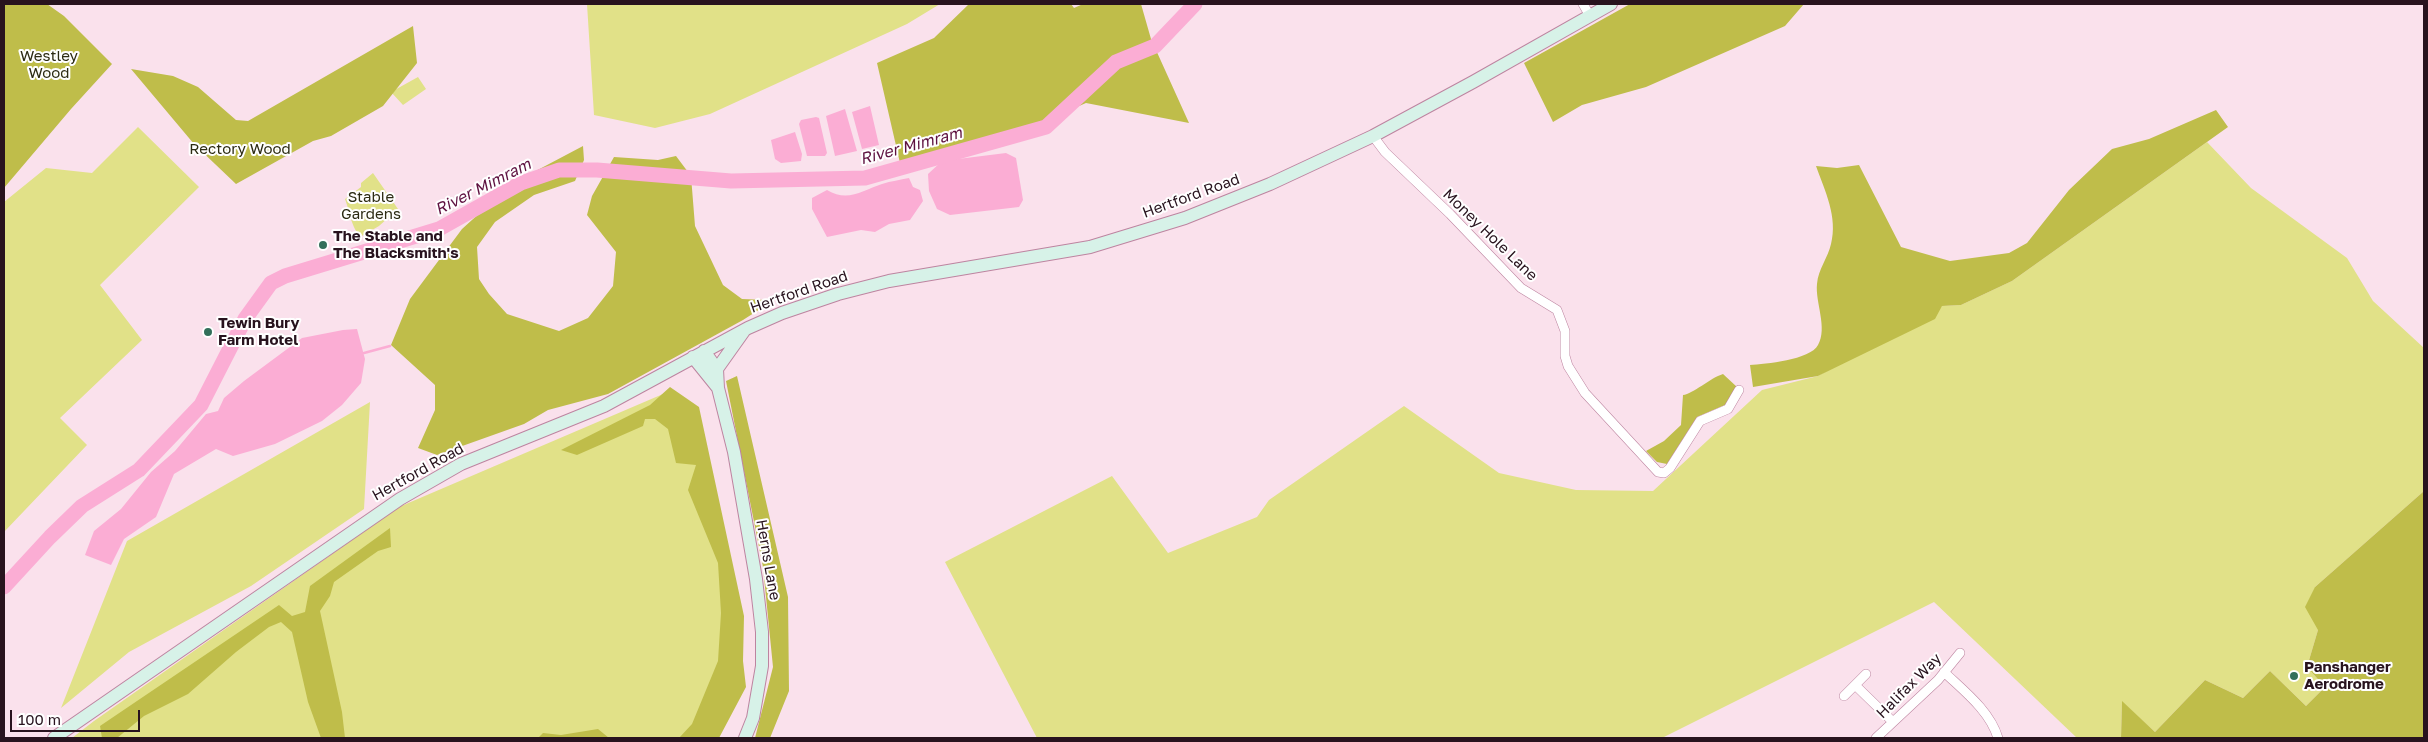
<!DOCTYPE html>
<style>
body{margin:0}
#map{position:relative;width:2428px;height:742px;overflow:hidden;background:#fae1ec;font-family:"Golos Text",sans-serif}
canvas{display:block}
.frame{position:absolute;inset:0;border:5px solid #28131e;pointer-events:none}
.scale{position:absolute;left:10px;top:710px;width:130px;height:22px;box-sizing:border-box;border:2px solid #28131e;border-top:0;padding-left:6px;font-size:15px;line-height:18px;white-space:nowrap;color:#28131e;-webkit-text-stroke:4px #fff;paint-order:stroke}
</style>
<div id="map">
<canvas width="2428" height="742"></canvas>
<div class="frame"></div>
<div class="scale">100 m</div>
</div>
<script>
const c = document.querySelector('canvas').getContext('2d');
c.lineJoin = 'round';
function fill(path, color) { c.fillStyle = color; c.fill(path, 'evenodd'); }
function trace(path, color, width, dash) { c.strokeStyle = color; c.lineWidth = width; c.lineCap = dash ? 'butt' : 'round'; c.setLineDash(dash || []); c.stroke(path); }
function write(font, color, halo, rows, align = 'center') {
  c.font = font + ' "Golos Text",sans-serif'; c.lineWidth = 4; c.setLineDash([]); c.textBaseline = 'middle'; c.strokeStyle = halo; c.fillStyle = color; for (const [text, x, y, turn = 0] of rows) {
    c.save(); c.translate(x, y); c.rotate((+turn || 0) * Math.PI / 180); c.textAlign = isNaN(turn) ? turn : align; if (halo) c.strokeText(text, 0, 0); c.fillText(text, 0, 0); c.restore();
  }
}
const green = new Path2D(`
 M 587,4 L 940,4 L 907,24 L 710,114 L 655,128 L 594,115 Z
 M 418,77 L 426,89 L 403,105 L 391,92 Z
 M 138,127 L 199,187 L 100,285 L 142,340 L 60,418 L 87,445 L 4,532 L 4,202 L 46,168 L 92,173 Z
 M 2207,142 L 2251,188 L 2347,258 L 2373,301 L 2424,348 L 2424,491 L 2315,587 L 2318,630 L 2307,667 L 2325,687 L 2306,706 L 2270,671 L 2243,698 L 2205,680 L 2155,732 L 2122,702 L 2121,738 L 2077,738 L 1934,602 L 1662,738 L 1037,738 L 945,562 L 1112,476 L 1168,553 L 1257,517 L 1269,500 L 1404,406 L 1499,473 L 1576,490 L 1653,491 L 1762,390 L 1818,376 L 1942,306 L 1961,305 L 2012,281 Z
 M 373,173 L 398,209 L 379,226 L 360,237 C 350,223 351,215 345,199 L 361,187 L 361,183 Z
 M 670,391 L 714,481 L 743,629 L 699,738 L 72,738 L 94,721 L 399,507 Z
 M 370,402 L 364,509 L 251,586 L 129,652 L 61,708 L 127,541 Z`);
const forest = new Path2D(`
 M 4,4 L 47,4 L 64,16 L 112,64 L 71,109 L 4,188 Z
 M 969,4 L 1071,4 L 1074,8 L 1083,4 L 1141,4 L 1151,39 L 1189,123 L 1086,103 L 1024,130 L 900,163 L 877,63 L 934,38 Z
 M 1630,4 L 1804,4 L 1785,26 L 1646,87 L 1582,105 L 1553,122 L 1524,63 Z
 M 413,26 L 417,63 L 383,106 L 331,136 L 313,141 L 236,184 L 194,144 L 131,69 L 173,76 L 198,87 L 236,120 L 248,121 Z
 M 2216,110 L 2228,127 L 2012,281 L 1961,305 L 1942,306 L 1935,319 L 1818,376 L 1753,387 L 1750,365 C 1765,364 1810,360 1818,345 C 1828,328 1815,302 1817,284 C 1818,269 1828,258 1831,244 C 1838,217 1825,191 1816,166 L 1837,168 L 1859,165 L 1901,247 L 1950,261 L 2009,253 L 2027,243 L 2069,190 L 2112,149 L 2149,139 Z
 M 583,146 L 584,160 L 575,181 L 534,195 L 495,222 L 477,247 L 479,279 L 489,294 L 507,314 L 559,331 L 588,318 L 613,286 L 616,252 L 587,215 L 592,196 L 614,157 L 658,160 L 676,156 L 691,176 L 695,226 L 723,285 L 742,299 L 767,300 L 782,295 L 743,320 L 608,394 L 548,410 L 524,424 L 437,455 L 418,448 L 435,410 L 435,385 L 391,345 L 410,299 L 462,229 L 513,183 Z
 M 1723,374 L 1737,387 L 1725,405 L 1697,417 L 1667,464 L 1657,462 L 1646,451 L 1664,441 L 1681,425 L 1683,395 C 1693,394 1710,378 1723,374 Z
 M 737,376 L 788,597 L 789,691 L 770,738 L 755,738 L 773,667 L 763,567 L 726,381 Z
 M 670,387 L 699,407 L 744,616 L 743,661 L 746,687 L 719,738 L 679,738 L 692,724 L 718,661 L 721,613 L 718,563 L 688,490 L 696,465 L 676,463 L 668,429 L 655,419 L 645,419 L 643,426 L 577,455 L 561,450 L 650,405 Z
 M 2424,491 L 2424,736 L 2421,738 L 2121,738 L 2122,701 L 2155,732 L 2205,680 L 2243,698 L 2270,671 L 2306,706 L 2325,687 L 2307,667 L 2318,630 L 2305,607 L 2315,587 Z
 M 390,528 L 391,547 L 378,551 L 334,582 L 330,596 L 320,611 L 342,712 L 345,738 L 321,738 L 308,702 L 292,632 L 281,622 L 269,627 L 236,652 L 188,694 L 144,716 L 117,738 L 102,738 L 100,726 L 279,605 L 292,616 L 305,612 L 310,586 Z
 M 598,729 L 609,738 L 538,738 L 543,733 L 561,735 Z`);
const water = new Path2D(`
 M 870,106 L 879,145 L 862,149 L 852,112 Z
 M 845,109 L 857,151 L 835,156 L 826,116 Z
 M 816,117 L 819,118 L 827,153 L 825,156 L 807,156 L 799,124 L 801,120 Z
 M 795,132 L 802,154 L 801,161 L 781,163 L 775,159 L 771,140 Z
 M 1006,153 L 1016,158 L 1023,200 L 1019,207 L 950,215 L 937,209 L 929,191 L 928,174 L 942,161 Z
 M 909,178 L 913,187 L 920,190 L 923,201 L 910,220 L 889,224 L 875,232 L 861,230 L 827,237 L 812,209 L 812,198 L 827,190 C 848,203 863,190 882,184 C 891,181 900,180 909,178 Z
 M 357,329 L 365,359 L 361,383 L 342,405 L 322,421 L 275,444 L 233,456 L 216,449 L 174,474 L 156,517 L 124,539 L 111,565 L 85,555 L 94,531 L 121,509 L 151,472 L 175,451 L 206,414 L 218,411 L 224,398 L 244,381 L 302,338 L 343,330 Z`);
const stream = new Path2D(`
 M 364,353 L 390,346`);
const river = new Path2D(`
 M 4,587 L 50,537 L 82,506 L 139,470 L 201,405 L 245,319 L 271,283 L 285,276 L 439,229 L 521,183 L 559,170 L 597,170 L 731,181 L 865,178 L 1046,127 L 1116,62 L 1155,46 L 1195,4`);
const street = new Path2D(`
 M 1583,4 L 1590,16
 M 1373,136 L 1385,152 L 1450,214 L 1521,288 L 1557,310 L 1565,331 L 1565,356 L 1568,366 L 1585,393 L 1658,472 L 1664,473 L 1670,468 L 1700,421 L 1728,409 L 1739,390
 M 1944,672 C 1964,691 1990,711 1998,738
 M 1855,685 L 1892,721
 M 1844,696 L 1866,674
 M 1876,738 L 1938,680 L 1960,653`);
const secondary = new Path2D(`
 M 704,351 L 717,369 L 718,388 L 734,452 L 756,579 L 762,632 L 762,666 L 753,718 L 745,738
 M 693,357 L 718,388
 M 717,369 L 744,331
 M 54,738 L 400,499 L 461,464 L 604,406 L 748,328 L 782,313 L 838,294 L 889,281 L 1090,247 L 1185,218 L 1270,184 L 1373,136 L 1473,82 L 1611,4`);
const markers = [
 [323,245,5,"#336f5a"],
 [208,332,5,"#336f5a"],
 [2294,676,5,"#336f5a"]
];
const parkNames = [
 ["Westley",49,56],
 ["Wood",49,73],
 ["Rectory Wood",240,149],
 ["Stable",371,197],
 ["Gardens",371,214]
];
const streetNames = [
 ["Hertford Road",1191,196,-20],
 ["Money Hole Lane",1490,235,44],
 ["Hertford Road",799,292,-19],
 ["Hertford Road",418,472,-29],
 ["Herns Lane",768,560,80],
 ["Halifax Way",1909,686,-45]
];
const poiNames = [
 ["The Stable and",333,236],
 ["The Blacksmith's",333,253],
 ["Tewin Bury",218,323],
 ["Farm Hotel",218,340],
 ["Panshanger",2304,667],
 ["Aerodrome",2304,684]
];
const waterNames = [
 ["River Mimram",911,146,-15],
 ["River Mimram",483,187,-27]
];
fill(green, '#e1e188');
fill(forest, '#bfbd4a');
fill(water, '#fbadd4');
trace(stream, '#fbadd4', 2.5);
trace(river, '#fbadd4', 15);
trace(street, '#bd84a0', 10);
trace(secondary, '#bd84a0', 14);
trace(street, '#fff', 9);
trace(secondary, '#d7f2e8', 12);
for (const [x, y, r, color] of markers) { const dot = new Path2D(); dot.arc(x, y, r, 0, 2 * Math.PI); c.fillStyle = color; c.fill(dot); trace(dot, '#fff', 2); }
write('15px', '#2c2b13', '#fff', parkNames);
write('15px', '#28131e', '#fff', streetNames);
write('bold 15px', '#28131e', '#fff', poiNames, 'left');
write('italic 16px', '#5e1140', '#fff', waterNames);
</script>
